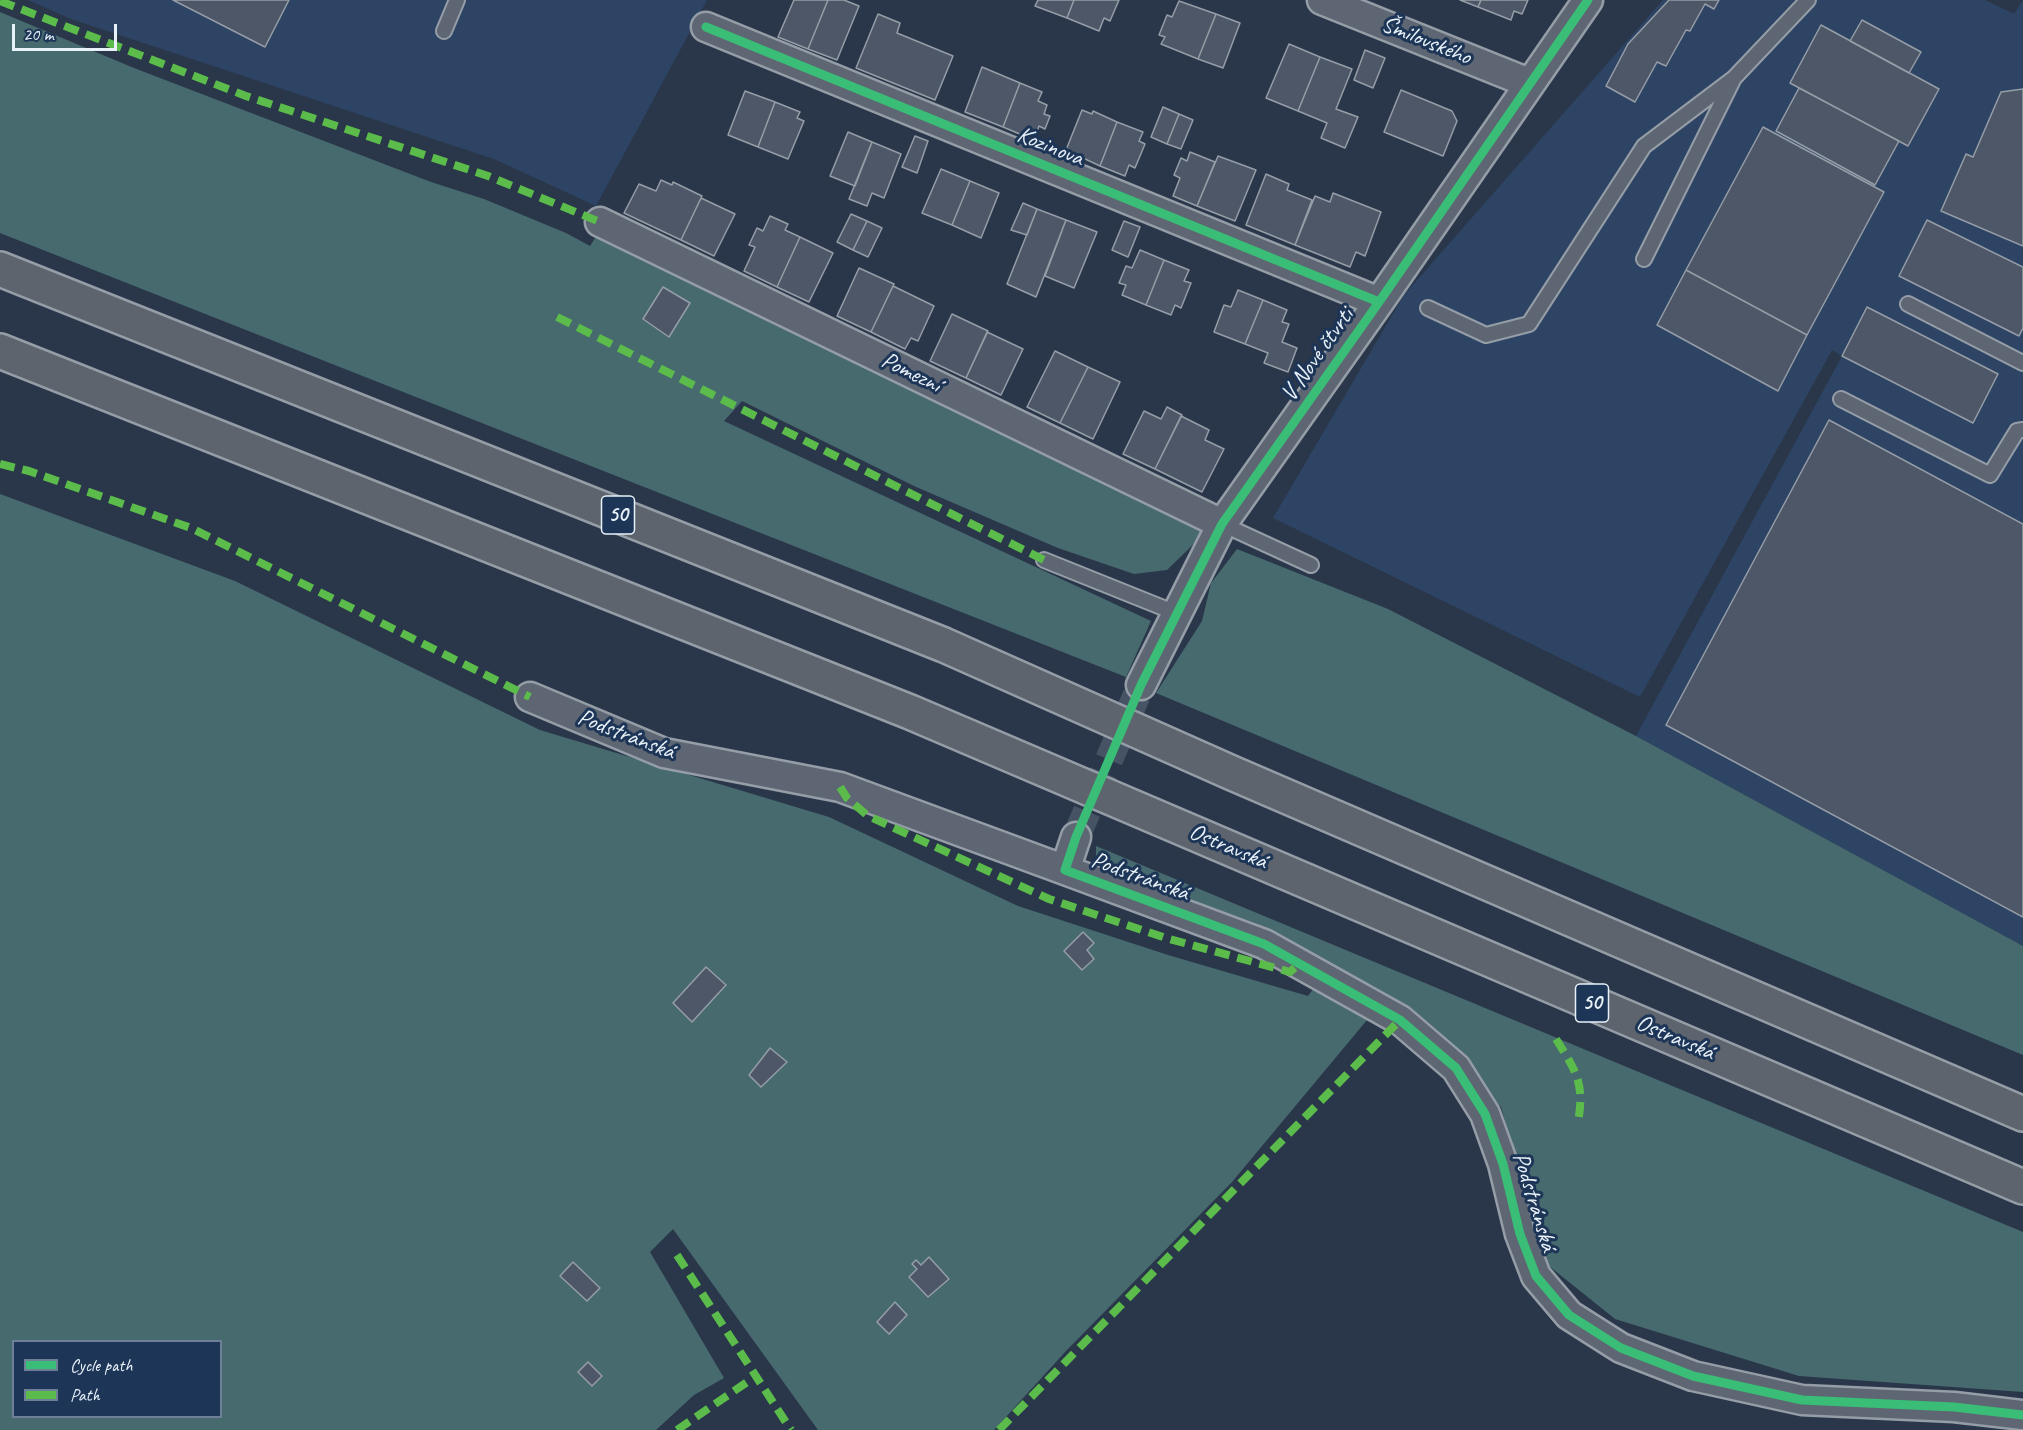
<!DOCTYPE html>
<meta charset="utf-8">
<style>
body{margin:0}
#map{position:relative;width:2023px;height:1430px;overflow:hidden;background:#2a374a;font-family:Caveat,sans-serif}
canvas{display:block}
.legend{position:absolute;left:12px;top:1340px;width:210px;height:78px;box-sizing:border-box;background:#1d3557;border:2px solid #6e8097;margin:0;padding:8px 10px;list-style:none;font-size:18px;color:#e8f1f8}
.legend li{display:flex;align-items:center;gap:12px;height:30px}
.legend b{width:30px;border:2px solid #6e8097}
.scale{position:absolute;left:12px;top:24px;width:105px;height:27px;box-sizing:border-box;border:3px solid #e8f1f8;border-top:0;padding-left:8px;font-size:18px;line-height:21px;white-space:nowrap;color:#e8f1f8;-webkit-text-stroke:4px #1d3557;paint-order:stroke}
</style>
<div id="map">
<canvas width="2023" height="1430"></canvas>
<ul class="legend">
<li><b style="height:8px;background:#3abd76"></b>Cycle path</li>
<li><b style="height:8px;background:#5cbc4b"></b>Path</li>
</ul>
<div class="scale">20 m</div>
</div>
<script>
const c = document.querySelector('canvas').getContext('2d');
c.lineJoin = 'round';
function fill(path, color) { c.fillStyle = color; c.fill(path, 'evenodd'); }
function trace(path, color, width, dash) { c.strokeStyle = color; c.lineWidth = width; c.lineCap = dash ? 'butt' : 'round'; c.setLineDash(dash || []); c.stroke(path); }
function write(font, color, halo, rows, align = 'center') {
  c.font = font + ' Caveat,sans-serif'; c.lineWidth = 6; c.setLineDash([]); c.textBaseline = 'middle'; c.strokeStyle = halo; c.fillStyle = color; for (const [text, x, y, turn = 0] of rows) {
    c.save(); c.translate(x, y); c.rotate((+turn || 0) * Math.PI / 180); c.textAlign = isNaN(turn) ? turn : align; if (halo) c.strokeText(text, 0, 0); c.fillText(text, 0, 0); c.restore();
  }
}
const built = new Path2D(`
 M 28,0 L 707,0 L 596,206 L 494,159 L 71,19 Z
 M 1663,0 L 1985,0 L 2014,14 L 2023,0 L 2023,946 L 1636,736 L 1842,356 L 1832,350 L 1640,697 L 1273,518 L 1404,295 Z`);
const green = new Path2D(`
 M 0,12 L 134,68 L 431,182 L 484,199 L 566,233 L 590,246 L 599,232 L 1205,533 L 1167,570 L 1134,574 L 1058,548 L 914,486 L 742,401 L 724,421 L 1151,621 L 1126,677 L 0,233 Z
 M 0,494 L 235,581 L 540,730 L 829,817 L 1018,906 L 1168,955 L 1308,996 L 1314,988 L 1367,1020 L 1232,1182 L 1066,1351 L 994,1430 L 818,1430 L 673,1229 L 650,1252 L 724,1378 L 694,1395 L 656,1430 L 0,1430 ZM 14,1342 L 220,1342 L 220,1416 L 14,1416 Z
 M 1237,549 L 1388,609 L 1636,736 L 2023,946 L 2023,1055 L 1156,693 L 1202,621 L 1211,583 Z
 M 1096,846 L 2023,1232 L 2023,1392 L 1799,1376 L 1615,1319 L 1544,1262 L 1501,1107 L 1414,1012 L 1255,923 L 1135,880 L 1096,862 Z`);
const building = new Path2D(`
 M 173,0 L 289,0 L 265,47 Z
 M 794,0 L 828,0 L 808,49 L 778,37 Z
 M 828,0 L 844,0 L 859,6 L 837,60 L 808,49 Z
 M 1038,0 L 1074,0 L 1067,18 L 1035,6 Z
 M 1074,0 L 1119,0 L 1110,21 L 1104,18 L 1099,31 L 1067,18 Z
 M 1460,0 L 1481,0 L 1478,7 Z
 M 1481,0 L 1528,0 L 1522,14 L 1514,11 L 1511,20 L 1478,7 Z
 M 1669,0 L 1719,0 L 1714,9 L 1705,4 L 1690,31 L 1686,30 L 1666,66 L 1657,62 L 1635,102 L 1606,86 L 1628,44 Z
 M 1179,1 L 1216,14 L 1198,59 L 1161,44 L 1165,37 L 1159,35 L 1167,15 L 1172,17 Z
 M 878,14 L 900,23 L 897,33 L 953,56 L 935,100 L 856,68 Z
 M 1216,14 L 1240,23 L 1223,68 L 1198,59 Z
 M 1862,20 L 1921,52 L 1909,73 L 1850,41 Z
 M 1821,25 L 1939,89 L 1908,146 L 1790,83 Z
 M 1289,44 L 1320,57 L 1298,111 L 1266,98 Z
 M 1365,50 L 1385,58 L 1373,88 L 1354,80 Z
 M 1320,57 L 1352,69 L 1336,109 L 1358,117 L 1345,148 L 1321,138 L 1327,123 L 1298,111 Z
 M 982,67 L 1020,83 L 1003,127 L 965,112 Z
 M 1020,83 L 1042,92 L 1038,101 L 1047,105 L 1044,114 L 1050,116 L 1045,129 L 1039,126 L 1034,140 L 1003,127 Z
 M 1799,88 L 1899,141 L 1875,185 L 1776,131 Z
 M 2023,89 L 2023,246 L 1941,211 L 1966,154 L 1973,157 L 2001,92 Z
 M 1401,90 L 1452,111 L 1457,121 L 1443,156 L 1384,132 Z
 M 745,91 L 775,102 L 758,147 L 728,135 Z
 M 775,102 L 800,112 L 797,118 L 804,121 L 788,159 L 758,147 Z
 M 1163,107 L 1179,114 L 1167,144 L 1151,137 Z
 M 1082,110 L 1092,114 L 1093,111 L 1117,122 L 1100,166 L 1066,150 Z
 M 1179,114 L 1193,120 L 1181,149 L 1167,144 Z
 M 1117,122 L 1143,132 L 1139,141 L 1145,144 L 1135,168 L 1129,165 L 1125,176 L 1100,166 Z
 M 1763,127 L 1884,192 L 1807,335 L 1686,270 Z
 M 848,132 L 872,142 L 855,186 L 830,176 Z
 M 915,136 L 928,141 L 917,173 L 902,167 Z
 M 872,142 L 901,154 L 884,198 L 872,193 L 867,206 L 849,199 Z
 M 1190,152 L 1215,162 L 1197,206 L 1173,196 L 1180,178 L 1174,175 L 1181,158 L 1187,161 Z
 M 1218,156 L 1256,170 L 1235,221 L 1197,206 Z
 M 941,169 L 970,181 L 952,225 L 922,213 Z
 M 1266,174 L 1289,184 L 1287,190 L 1312,200 L 1295,245 L 1246,225 Z
 M 661,180 L 672,185 L 673,182 L 702,196 L 681,240 L 624,213 L 639,184 L 656,191 Z
 M 970,181 L 999,193 L 981,238 L 952,225 Z
 M 1333,193 L 1381,212 L 1365,256 L 1356,252 L 1350,267 L 1295,245 L 1315,196 L 1330,202 Z
 M 701,198 L 735,214 L 714,256 L 681,240 Z
 M 1023,203 L 1037,209 L 1027,235 L 1011,230 Z
 M 1037,209 L 1066,220 L 1036,297 L 1007,284 Z
 M 851,214 L 867,221 L 853,250 L 837,242 Z
 M 770,216 L 788,224 L 785,230 L 800,237 L 777,287 L 744,271 L 755,247 L 749,245 L 757,228 L 763,231 Z
 M 1066,220 L 1097,232 L 1074,288 L 1045,276 Z
 M 1927,220 L 2023,267 L 2023,328 L 2019,336 L 1899,276 Z
 M 867,221 L 882,228 L 868,257 L 853,250 Z
 M 1124,221 L 1140,227 L 1128,257 L 1112,250 Z
 M 800,237 L 833,253 L 809,302 L 777,287 Z
 M 1140,250 L 1164,260 L 1146,305 L 1122,295 L 1126,285 L 1119,283 L 1126,266 L 1132,268 Z
 M 1164,260 L 1189,270 L 1184,281 L 1191,283 L 1181,308 L 1175,305 L 1171,315 L 1146,305 Z
 M 859,268 L 894,284 L 871,332 L 837,316 Z
 M 1686,270 L 1807,335 L 1778,391 L 1657,325 Z
 M 893,286 L 934,306 L 918,341 L 911,338 L 905,349 L 871,332 Z
 M 663,287 L 690,303 L 669,337 L 643,319 Z
 M 1238,290 L 1263,300 L 1245,344 L 1214,332 L 1224,305 L 1231,307 Z
 M 1263,300 L 1287,310 L 1282,322 L 1289,324 L 1282,342 L 1297,348 L 1288,372 L 1264,363 L 1268,353 L 1245,344 Z
 M 1867,307 L 1998,374 L 1973,423 L 1842,356 Z
 M 952,314 L 988,331 L 966,378 L 930,361 Z
 M 987,332 L 1023,349 L 1001,395 L 966,378 Z
 M 1055,351 L 1088,367 L 1060,423 L 1027,407 Z
 M 1088,367 L 1120,382 L 1093,439 L 1060,423 Z
 M 1167,407 L 1182,415 L 1155,469 L 1123,454 L 1144,411 L 1161,419 Z
 M 1181,416 L 1209,430 L 1205,440 L 1224,449 L 1202,492 L 1155,469 Z
 M 1829,420 L 2023,524 L 2023,917 L 1666,725 Z
 M 1083,932 L 1094,943 L 1087,950 L 1094,959 L 1082,970 L 1064,951 Z
 M 706,967 L 726,985 L 692,1022 L 673,1003 Z
 M 770,1048 L 787,1062 L 761,1087 L 749,1075 Z
 M 929,1257 L 949,1279 L 928,1297 L 909,1277 L 917,1269 L 912,1264 L 916,1260 L 921,1265 Z
 M 573,1262 L 600,1288 L 587,1301 L 560,1276 Z
 M 895,1302 L 907,1315 L 889,1334 L 877,1322 Z
 M 588,1362 L 602,1376 L 592,1386 L 578,1372 Z`);
const streetTunnel = new Path2D(`
 M 1076,837 L 1141,685`);
const lane = new Path2D(`
 M 444,31 L 457,0
 M 1644,259 L 1734,78 L 1808,0
 M 1908,304 L 2023,363
 M 1428,308 L 1486,335 L 1529,324 L 1644,146 L 1734,78
 M 1841,399 L 1990,475 L 2017,431 L 2023,430
 M 1222,524 L 1311,565
 M 1044,560 L 1176,613`);
const street = new Path2D(`
 M 1322,0 L 1529,83
 M 706,27 L 1379,302
 M 600,222 L 1222,524
 M 1141,685 L 1222,524 L 1379,302 L 1588,0
 M 530,697 L 664,753 L 840,787 L 1065,870 L 1264,944 L 1400,1020 L 1456,1068 L 1485,1114 L 1503,1164 L 1520,1234 L 1536,1276 L 1569,1315 L 1621,1348 L 1693,1376 L 1802,1400 L 1954,1407 L 2023,1415
 M 1065,870 L 1076,837`);
const highway = new Path2D(`
 M 0,269 L 944,645 L 1232,773 L 2023,1114
 M 0,351 L 910,712 L 2023,1187`);
const quiet = new Path2D(`
 M 0,1 L 246,96 L 488,176 L 600,222
 M 557,317 L 1044,560
 M 0,464 L 29,471 L 191,528 L 530,697
 M 840,787 L 847,798 L 868,816 L 1049,899 L 1166,938 L 1290,972 L 1299,964
 M 1556,1039 C 1576,1071 1585,1083 1578,1122
 M 677,1255 L 791,1430
 M 677,1430 L 756,1376
 M 999,1430 L 1400,1020`);
const cycleway = new Path2D(`
 M 1588,0 L 1379,302 L 1222,524 L 1141,685 L 1076,837 L 1065,870 L 1264,944 L 1400,1020 L 1456,1068 L 1485,1114 L 1503,1164 L 1520,1234 L 1536,1276 L 1569,1315 L 1621,1348 L 1693,1376 L 1802,1400 L 1954,1407 L 2023,1415
 M 706,27 L 1379,302`);
const shields = [
 [618,515,33],
 [1592,1003,33]
];
const shieldNames = [
 ["50",618,515],
 ["50",1592,1003]
];
const streetNames = [
 ["Šmilovského",1426,41,22],
 ["Kozinova",1050,147,22],
 ["V Nové čtvrti",1318,355,-55],
 ["Pomezní",911,373,26],
 ["Podstránská",626,735,21],
 ["Ostravská",1228,847,23],
 ["Podstránská",1140,877,20],
 ["Ostravská",1675,1038,23],
 ["Podstránská",1534,1202,73]
];
fill(built, '#2e4464');
fill(green, '#476a6f');
fill(building, '#4d5767');
trace(building, '#959da7', 1.5);
trace(streetTunnel, '#465364', 28, [28, 14]);
trace(lane, '#959da7', 18);
trace(street, '#959da7', 33);
trace(highway, '#959da7', 38);
trace(lane, '#5d6672', 14);
trace(street, '#5d6672', 28);
trace(highway, '#5d646d', 33);
trace(quiet, '#5cbc4b', 8, [15, 8]);
trace(cycleway, '#3abd76', 9);
for (const [x, y, w] of shields) { const box = new Path2D(); box.roundRect(x - w / 2, y - 19, w, 38, 4.5); c.fillStyle = '#1d3557'; c.fill(box); trace(box, '#e8f1f8', 1.5); }
write('bold 22px', '#e8f1f8', null, shieldNames);
write('24px', '#e8f1f8', '#1d3557', streetNames);
</script>
